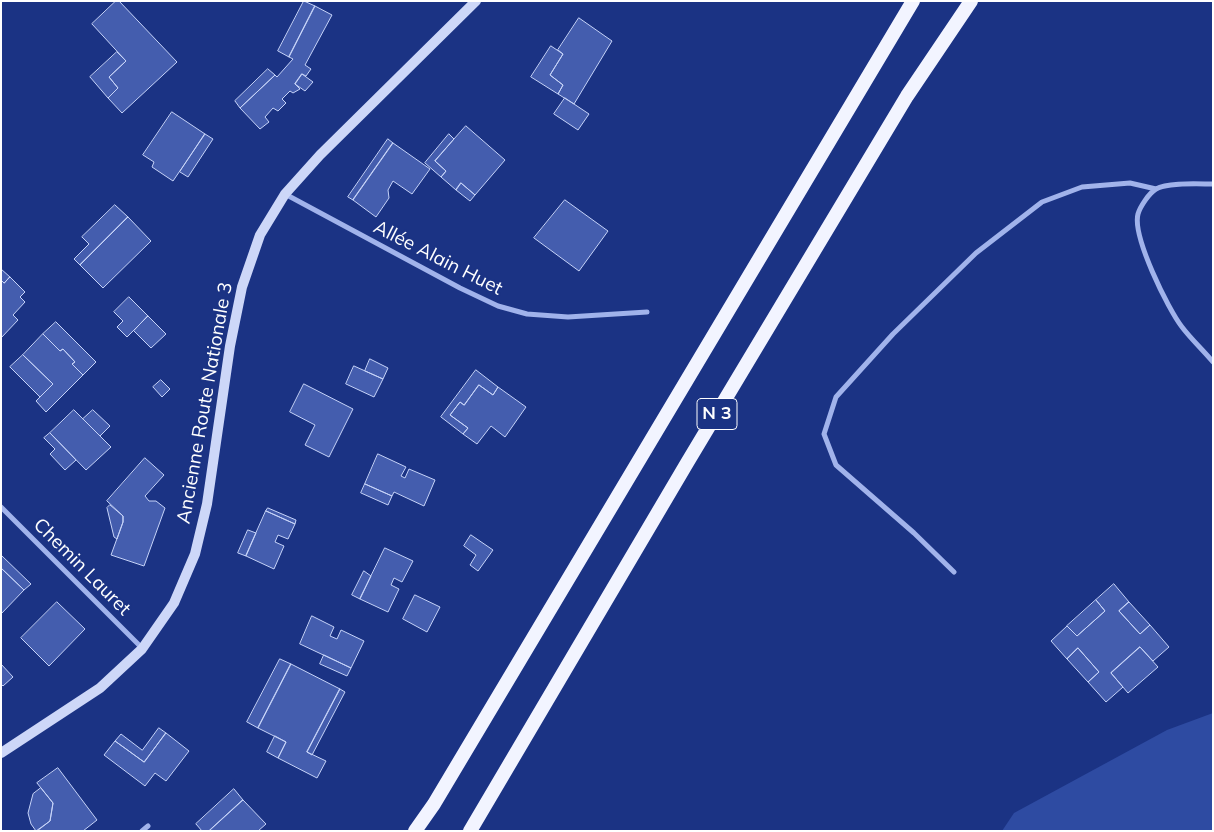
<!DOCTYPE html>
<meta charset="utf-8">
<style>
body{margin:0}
#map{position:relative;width:1214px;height:832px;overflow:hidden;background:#1b3384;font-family:Mulish,sans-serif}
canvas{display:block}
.frame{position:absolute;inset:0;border:2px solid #fff;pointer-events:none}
</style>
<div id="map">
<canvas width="1214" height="832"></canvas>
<div class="frame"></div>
</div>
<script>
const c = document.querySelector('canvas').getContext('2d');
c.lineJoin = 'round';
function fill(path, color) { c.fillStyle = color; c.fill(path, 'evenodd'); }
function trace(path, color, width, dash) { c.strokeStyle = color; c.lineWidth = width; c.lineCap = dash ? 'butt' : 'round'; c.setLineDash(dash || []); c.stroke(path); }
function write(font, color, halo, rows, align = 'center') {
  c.font = font + ' Mulish,sans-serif'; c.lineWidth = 4; c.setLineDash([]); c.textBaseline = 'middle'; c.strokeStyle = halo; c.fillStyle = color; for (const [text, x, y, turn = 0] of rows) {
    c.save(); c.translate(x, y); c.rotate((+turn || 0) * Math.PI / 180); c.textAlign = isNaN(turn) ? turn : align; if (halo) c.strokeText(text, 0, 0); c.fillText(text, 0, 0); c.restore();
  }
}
const green = new Path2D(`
 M 1213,713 L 1213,831 L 1002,831 L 1014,813 L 1167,730 Z`);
const building = new Path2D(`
 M 116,1 L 119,1 L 177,62 L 122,113 L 108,98 L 118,88 L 109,77 L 126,61 L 92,24 Z
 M 304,1 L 315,6 L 289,57 L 278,51 Z
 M 315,6 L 332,15 L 305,65 L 311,69 L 306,76 L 302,74 L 295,84 L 300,89 L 293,93 L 290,91 L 282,99 L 286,103 L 278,111 L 273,108 L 265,117 L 269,122 L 260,129 L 240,108 L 275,75 L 277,77 L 293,59 L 289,57 Z
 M 579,18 L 612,41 L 574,104 L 558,94 L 563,85 L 550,75 L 563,54 L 558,50 Z
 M 551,46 L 563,54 L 550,75 L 563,85 L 558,94 L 531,77 Z
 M 117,52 L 126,61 L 109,77 L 118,88 L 108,98 L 90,77 Z
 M 268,69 L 275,75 L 240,108 L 235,101 Z
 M 302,74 L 313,82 L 305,91 L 295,84 Z
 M 565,98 L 589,114 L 578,130 L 554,114 Z
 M 172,112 L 205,134 L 173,181 L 152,167 L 154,162 L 143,155 Z
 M 466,126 L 505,160 L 475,195 L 461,183 L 456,190 L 441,177 L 446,171 L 435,161 Z
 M 205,134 L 213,139 L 188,177 L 180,172 Z
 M 449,134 L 454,139 L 435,161 L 446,171 L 441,177 L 425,163 Z
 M 388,139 L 393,143 L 353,200 L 348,197 Z
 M 393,143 L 430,169 L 412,194 L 393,181 L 388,190 L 389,198 L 376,217 L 353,200 Z
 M 461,183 L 475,195 L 470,201 L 456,190 Z
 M 565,200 L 608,231 L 579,271 L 534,238 Z
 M 115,205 L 128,217 L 80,265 L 74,259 L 89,244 L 82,237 Z
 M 128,217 L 151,241 L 103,288 L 80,265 Z
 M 1,269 L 10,277 L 4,283 L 1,280 Z
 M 10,277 L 25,292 L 20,297 L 25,302 L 13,315 L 18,320 L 1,338 L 1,280 L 4,283 Z
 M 129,297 L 148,316 L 127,337 L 117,327 L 123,321 L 114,312 Z
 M 148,316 L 166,334 L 151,348 L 134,331 Z
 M 56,322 L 96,362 L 83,375 L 72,364 L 75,362 L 63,349 L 60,351 L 43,334 Z
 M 43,334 L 60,351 L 63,349 L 75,362 L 72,364 L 83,375 L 46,412 L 36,401 L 53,384 L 23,355 Z
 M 23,355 L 53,384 L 40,397 L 10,367 Z
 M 370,359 L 388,368 L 383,379 L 365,371 Z
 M 354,366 L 383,379 L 374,397 L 346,384 Z
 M 476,370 L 498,387 L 493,395 L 479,385 L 464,405 L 460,402 L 450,415 L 468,428 L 463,434 L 441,417 Z
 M 161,380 L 170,389 L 162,397 L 153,387 Z
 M 304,384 L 353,409 L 329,457 L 305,445 L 315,425 L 290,412 Z
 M 479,385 L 493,395 L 498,387 L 526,407 L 505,437 L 491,426 L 477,444 L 463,434 L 468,428 L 450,415 L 460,402 L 464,405 Z
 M 74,410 L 111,447 L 86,470 L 50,433 Z
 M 93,410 L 110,426 L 100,436 L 83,419 Z
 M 50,433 L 76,460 L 65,470 L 50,454 L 55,449 L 44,438 Z
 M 378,454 L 406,467 L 401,476 L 405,478 L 409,469 L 435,480 L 424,506 L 394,492 L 392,496 L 365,484 Z
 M 145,458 L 164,475 L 145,496 L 149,501 L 156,501 L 165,508 L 144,566 L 111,555 L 123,522 L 123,516 L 107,501 Z
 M 365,484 L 392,496 L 388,505 L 361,493 Z
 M 110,505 L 123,516 L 123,522 L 117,539 L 114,537 L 107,508 Z
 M 268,508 L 296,520 L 295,524 L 266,511 Z
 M 266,511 L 295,524 L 288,539 L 278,535 L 275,542 L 284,546 L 274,569 L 246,556 Z
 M 248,530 L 256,533 L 246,556 L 238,553 Z
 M 471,535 L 493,550 L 478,571 L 470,565 L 476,555 L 464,546 Z
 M 385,548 L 413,561 L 402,582 L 394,578 L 391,585 L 399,589 L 388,612 L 360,599 Z
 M 1,555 L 31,584 L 24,590 L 1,568 Z
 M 1,568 L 24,590 L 1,614 Z
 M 364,571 L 371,576 L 360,599 L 352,595 Z
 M 1114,584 L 1129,602 L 1119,611 L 1140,634 L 1150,625 L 1169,647 L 1153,661 L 1140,647 L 1111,673 L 1123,687 L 1106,702 L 1088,682 L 1099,672 L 1078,648 L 1067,659 L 1051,641 L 1067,626 L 1077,636 L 1105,611 L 1096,600 Z
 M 415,595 L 440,607 L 427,632 L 403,619 Z
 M 1096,600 L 1105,611 L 1077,636 L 1067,626 Z
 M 57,602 L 85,629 L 49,666 L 21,638 Z
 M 1129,602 L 1150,625 L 1140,634 L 1119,611 Z
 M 312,616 L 334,627 L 330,636 L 337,639 L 341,630 L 364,641 L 351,668 L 300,644 Z
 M 1140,647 L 1158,667 L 1128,693 L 1111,673 Z
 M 1078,648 L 1099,672 L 1088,682 L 1067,659 Z
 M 324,655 L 351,668 L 347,676 L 320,664 Z
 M 280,659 L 291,664 L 258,728 L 247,722 Z
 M 1,664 L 13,677 L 3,686 L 1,684 Z
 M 291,664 L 340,689 L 307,752 L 326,761 L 317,778 L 278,758 L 286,742 L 258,728 Z
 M 340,689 L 345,692 L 312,755 L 307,752 Z
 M 159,728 L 166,733 L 144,762 L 115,741 L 121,734 L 142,750 Z
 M 166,733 L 189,751 L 166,781 L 155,773 L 145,786 L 104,755 L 115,741 L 144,762 Z
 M 275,736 L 286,742 L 278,758 L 267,752 Z
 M 58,768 L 97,820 L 83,831 L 37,831 L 50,821 L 53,803 L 37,783 Z
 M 41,788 L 53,803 L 50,821 L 36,831 L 31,824 L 28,813 L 33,794 Z
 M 234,789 L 243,800 L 209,831 L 202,831 L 196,824 Z
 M 243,800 L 266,824 L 258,831 L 209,831 Z`);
const minor = new Path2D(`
 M 1213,184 C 1199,184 1168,182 1156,189 C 1149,193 1140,207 1138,214 C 1132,236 1168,309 1182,327 C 1191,339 1203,350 1213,362
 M 285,194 L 460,288 L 498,306 L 527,314 L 568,317 L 647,312
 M 1,507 L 142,648
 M 954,572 L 914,533 L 836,465 L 824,434 L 836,397 L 893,334 L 976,253 L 1042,202 L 1082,187 L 1130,183 L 1156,189
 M 142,831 L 148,826`);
const secondary = new Path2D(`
 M 1,753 L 100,688 L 142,649 L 174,603 L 195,554 L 207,504 L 230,346 L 242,287 L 260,235 L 285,194 L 320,155 L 476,1`);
const trunk = new Path2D(`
 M 415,831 L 434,804 L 913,1
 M 470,831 L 687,463 L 907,96 L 971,1`);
const shields = [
 [717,414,40]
];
const shieldNames = [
 ["N 3",717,414]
];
const streetNames = [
 ["Allée Alain Huet",438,258,27],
 ["Ancienne Route Nationale 3",205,403,-80],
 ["Chemin Lauret",82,567,45]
];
fill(green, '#2e4ba2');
fill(building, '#445dae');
trace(building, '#c6d3f8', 1);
trace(minor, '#a1b3eb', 5);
trace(secondary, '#cdd7f8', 10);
trace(trunk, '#f2f4ff', 14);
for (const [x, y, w] of shields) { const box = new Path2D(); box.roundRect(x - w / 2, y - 15.5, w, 31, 4); c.fillStyle = '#1b3384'; c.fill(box); trace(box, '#fff', 1); }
write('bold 18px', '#fff', null, shieldNames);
write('19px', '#fff', '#1b3384', streetNames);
</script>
